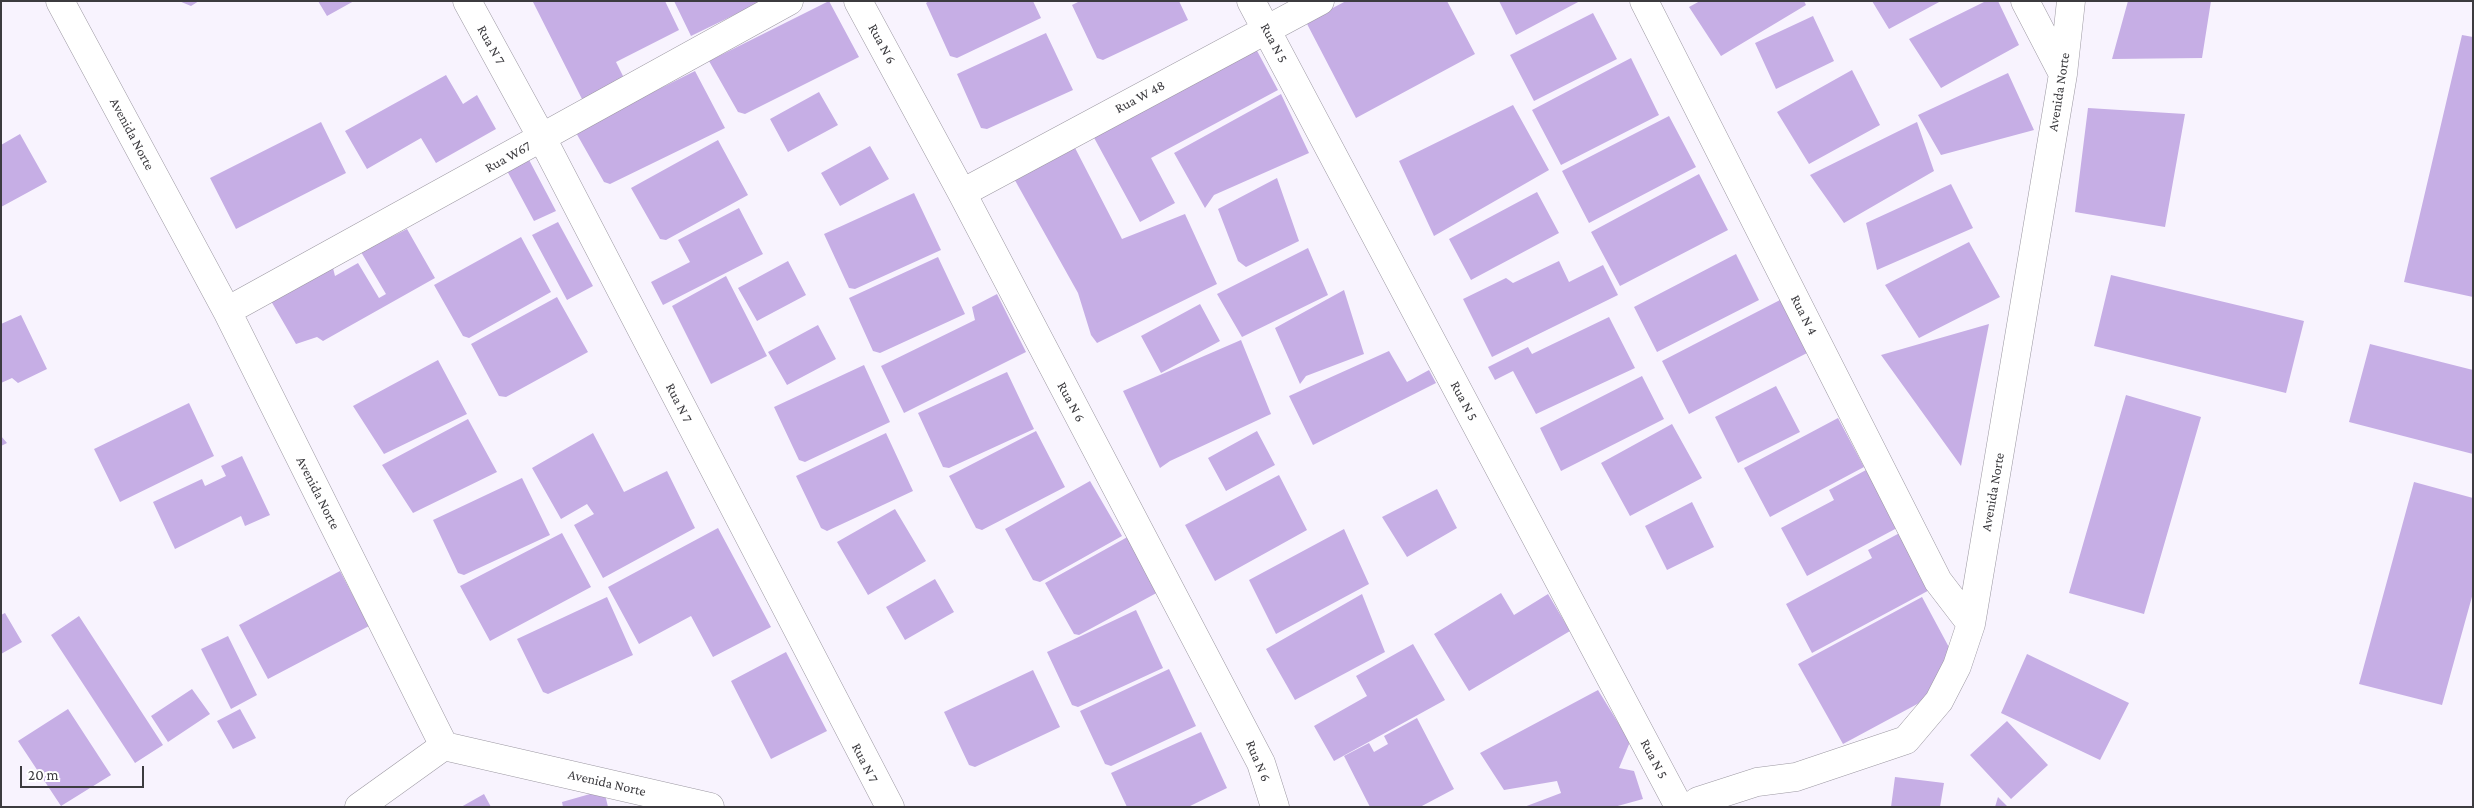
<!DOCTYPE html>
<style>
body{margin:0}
#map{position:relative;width:2474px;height:808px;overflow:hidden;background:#f8f3fe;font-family:"Crimson Pro",serif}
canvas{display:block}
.frame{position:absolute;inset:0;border:2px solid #3c3b3f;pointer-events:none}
.scale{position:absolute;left:20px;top:766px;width:124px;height:22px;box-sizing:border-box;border:2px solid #3c3b3f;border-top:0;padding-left:6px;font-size:15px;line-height:18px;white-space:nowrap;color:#3c3b3f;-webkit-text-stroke:4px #fff;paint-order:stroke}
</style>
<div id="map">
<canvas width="2474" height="808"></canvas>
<div class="frame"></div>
<div class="scale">20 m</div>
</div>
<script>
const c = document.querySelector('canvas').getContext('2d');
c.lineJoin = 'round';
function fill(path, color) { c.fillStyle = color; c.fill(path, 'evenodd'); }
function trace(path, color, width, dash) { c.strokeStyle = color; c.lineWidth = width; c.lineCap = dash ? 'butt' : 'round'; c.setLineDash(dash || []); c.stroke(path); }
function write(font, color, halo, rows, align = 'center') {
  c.font = font + ' "Crimson Pro",serif'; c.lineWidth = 4; c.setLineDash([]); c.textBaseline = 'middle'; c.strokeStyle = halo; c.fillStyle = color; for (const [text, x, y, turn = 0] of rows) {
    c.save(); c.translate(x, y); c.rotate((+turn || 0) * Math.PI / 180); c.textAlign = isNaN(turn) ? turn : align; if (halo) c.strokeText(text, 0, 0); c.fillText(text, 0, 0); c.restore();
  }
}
const building = new Path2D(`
 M 179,1 L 199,1 L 191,6 Z
 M 318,1 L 354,1 L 327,16 Z
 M 535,1 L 665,1 L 679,30 L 616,62 L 624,78 L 582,99 L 533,2 Z
 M 674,1 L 763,1 L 691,36 Z
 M 829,1 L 859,57 L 745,114 L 738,112 L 709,61 Z
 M 929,1 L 1033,1 L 1041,18 L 957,58 L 950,56 L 926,3 Z
 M 1080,1 L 1179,1 L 1188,20 L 1103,60 L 1097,58 L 1072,5 Z
 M 1346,1 L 1447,1 L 1475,54 L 1356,118 L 1306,22 Z
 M 1499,1 L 1580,1 L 1516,35 Z
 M 1700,1 L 1804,1 L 1806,5 L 1721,56 L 1689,7 Z
 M 1872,1 L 1941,1 L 1889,29 Z
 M 1986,1 L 1998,1 L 2019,45 L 1941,88 L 1909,39 Z
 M 2128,1 L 2211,1 L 2202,58 L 2112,59 Z
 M 1593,13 L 1617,59 L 1534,101 L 1510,55 Z
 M 1813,16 L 1834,61 L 1776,89 L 1755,43 Z
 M 1046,33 L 1073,90 L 987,129 L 981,128 L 957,74 Z
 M 2462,35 L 2473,37 L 2473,297 L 2404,282 Z
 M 1255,47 L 1278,90 L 1151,158 L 1175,203 L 1140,222 L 1092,134 Z
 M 1631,58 L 1659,115 L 1561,165 L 1532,110 Z
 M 1852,70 L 1880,125 L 1809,164 L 1777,112 Z
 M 695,71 L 725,128 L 610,184 L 604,182 L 575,131 Z
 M 2008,73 L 2034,130 L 1941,155 L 1918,115 Z
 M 446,75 L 463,104 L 477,95 L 496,129 L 436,163 L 421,138 L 367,169 L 345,131 Z
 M 819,92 L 838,125 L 788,152 L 770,119 Z
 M 1281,94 L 1309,153 L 1214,195 L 1205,208 L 1174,153 Z
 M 1513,105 L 1549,170 L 1434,236 L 1399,161 Z
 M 2088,108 L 2185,114 L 2165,227 L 2075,212 Z
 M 1669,116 L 1696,167 L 1589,223 L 1562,171 Z
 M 321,122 L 346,173 L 236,229 L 210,178 Z
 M 1917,122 L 1934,171 L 1844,223 L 1810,175 Z
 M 20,134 L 47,182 L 1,207 L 1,145 Z
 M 718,140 L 748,195 L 666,240 L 660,239 L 631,188 Z
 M 1073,144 L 1122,239 L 1185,214 L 1217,284 L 1097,343 L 1091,335 L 1078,293 L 1012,175 Z
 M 870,146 L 889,179 L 840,206 L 821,173 Z
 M 527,156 L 556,211 L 534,221 L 505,167 Z
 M 1699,174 L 1728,230 L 1620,286 L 1591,232 Z
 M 1277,178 L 1299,241 L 1246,267 L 1238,261 L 1218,209 Z
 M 1951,184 L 1973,228 L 1877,270 L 1866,223 Z
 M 1537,192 L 1559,233 L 1471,280 L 1449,239 Z
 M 914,193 L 941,250 L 855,289 L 849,288 L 824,234 Z
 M 739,208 L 763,254 L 663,305 L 651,282 L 690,262 L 678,240 Z
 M 558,222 L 593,286 L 567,300 L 532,235 Z
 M 407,229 L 435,278 L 323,341 L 317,337 L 296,344 L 271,301 L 333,268 L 335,276 L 358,263 L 379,298 L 386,294 L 361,252 Z
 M 521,237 L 551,292 L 469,338 L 463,336 L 434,285 Z
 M 1969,242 L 2000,297 L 1919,338 L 1885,285 Z
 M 1308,248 L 1328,295 L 1242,337 L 1217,294 Z
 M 1736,254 L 1759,300 L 1657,352 L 1634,307 Z
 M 938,257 L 965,314 L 880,353 L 873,351 L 849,298 Z
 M 788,261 L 806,295 L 757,321 L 738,288 Z
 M 1559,261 L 1569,282 L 1603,265 L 1618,295 L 1492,357 L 1463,299 L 1506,278 L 1513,283 Z
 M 2111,275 L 2304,321 L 2286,393 L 2094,346 Z
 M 726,276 L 767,356 L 711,384 L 672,306 Z
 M 1344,290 L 1364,354 L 1306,376 L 1300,384 L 1275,328 Z
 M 997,294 L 1026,352 L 904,413 L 881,366 L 975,320 L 972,307 Z
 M 557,297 L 588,352 L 506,397 L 499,396 L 471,344 Z
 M 1780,300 L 1807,353 L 1689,414 L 1662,361 Z
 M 1200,304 L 1220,341 L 1161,373 L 1141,336 Z
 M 21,315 L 47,369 L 18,383 L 12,378 L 1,383 L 1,324 Z
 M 1609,317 L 1635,368 L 1536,414 L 1513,371 L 1495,380 L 1488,367 L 1528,347 L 1532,354 Z
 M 1989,324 L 1961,466 L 1881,355 Z
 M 818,325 L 836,359 L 787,385 L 768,352 Z
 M 1241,340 L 1271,414 L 1170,461 L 1160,468 L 1123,391 Z
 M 2370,344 L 2473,370 L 2473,454 L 2349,422 Z
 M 1389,351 L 1407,382 L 1429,370 L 1436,383 L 1313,445 L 1289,396 Z
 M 438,360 L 467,414 L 384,454 L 353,406 Z
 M 864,365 L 890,422 L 805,462 L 799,460 L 774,407 Z
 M 1007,372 L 1034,429 L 949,468 L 943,467 L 918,413 Z
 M 1642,376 L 1664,419 L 1561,471 L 1540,428 Z
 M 1776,386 L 1800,432 L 1738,463 L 1715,417 Z
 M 2126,395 L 2201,417 L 2144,614 L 2069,593 Z
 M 189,403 L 214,456 L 120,502 L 94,449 Z
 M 1838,418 L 1864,467 L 1770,517 L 1744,468 Z
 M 468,419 L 497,472 L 413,513 L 382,465 Z
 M 1672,424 L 1702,478 L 1630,516 L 1601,463 Z
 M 1036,431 L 1065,487 L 982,530 L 976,528 L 949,476 Z
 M 1257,431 L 1275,465 L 1226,491 L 1208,458 Z
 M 593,433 L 624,492 L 667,471 L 695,528 L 603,578 L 574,525 L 594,514 L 587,504 L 561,519 L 532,468 Z
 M 886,433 L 913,491 L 827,531 L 821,528 L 796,476 Z
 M 1,436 L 7,443 L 1,446 Z
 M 242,456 L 270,515 L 245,526 L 241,516 L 175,549 L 153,502 L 202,479 L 205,486 L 226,476 L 221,466 Z
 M 1866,470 L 1897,528 L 1807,576 L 1781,528 L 1834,500 L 1829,490 Z
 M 1279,475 L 1307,530 L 1215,581 L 1185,525 Z
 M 522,478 L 550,535 L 464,575 L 458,573 L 433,520 Z
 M 1090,481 L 1122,536 L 1040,582 L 1033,580 L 1005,529 Z
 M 2414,482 L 2473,498 L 2473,593 L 2442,705 L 2359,684 Z
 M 1437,489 L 1457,528 L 1407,557 L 1382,517 Z
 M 1692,502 L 1714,547 L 1667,570 L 1645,526 Z
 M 895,509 L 926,561 L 868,595 L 837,542 Z
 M 718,528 L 771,627 L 713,657 L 691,616 L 639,644 L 608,587 Z
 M 1344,529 L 1369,584 L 1276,634 L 1249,580 Z
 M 1907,529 L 1937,586 L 1812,653 L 1786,604 L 1872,558 L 1868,550 Z
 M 562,533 L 591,587 L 490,641 L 460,586 Z
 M 1131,535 L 1162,590 L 1079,635 L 1074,634 L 1045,583 Z
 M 340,571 L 369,626 L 268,679 L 239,625 Z
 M 935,579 L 954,612 L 905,640 L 886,607 Z
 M 1501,593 L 1514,615 L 1548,594 L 1570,631 L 1469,691 L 1434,634 Z
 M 1362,594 L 1385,652 L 1295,700 L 1266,649 Z
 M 607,597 L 633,655 L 548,694 L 543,692 L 517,639 Z
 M 1922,597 L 1951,651 L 1934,695 L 1843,744 L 1798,664 Z
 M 1136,610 L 1163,668 L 1078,707 L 1072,705 L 1047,652 Z
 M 5,613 L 22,642 L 1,654 L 1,615 Z
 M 79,616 L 163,745 L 135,763 L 51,635 Z
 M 228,636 L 257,695 L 231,709 L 201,649 Z
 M 1413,644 L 1445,700 L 1334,761 L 1314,726 L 1367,696 L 1356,676 Z
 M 786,652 L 827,731 L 771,759 L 731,681 Z
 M 2027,654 L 2129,703 L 2100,760 L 2001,713 Z
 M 1169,669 L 1196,726 L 1111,766 L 1105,764 L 1080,711 Z
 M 1033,670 L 1060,727 L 975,767 L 969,765 L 944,712 Z
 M 192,689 L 210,714 L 168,742 L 151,716 Z
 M 1598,690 L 1630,742 L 1619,768 L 1634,771 L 1643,799 L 1614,807 L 1524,807 L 1561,793 L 1557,781 L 1504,790 L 1480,753 Z
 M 68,709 L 111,775 L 61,806 L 18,741 Z
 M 240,709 L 256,738 L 233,749 L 217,721 Z
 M 1417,718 L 1454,789 L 1420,807 L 1370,807 L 1344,756 L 1369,743 L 1374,752 L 1388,744 L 1384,736 Z
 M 2007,721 L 2048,765 L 2011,799 L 1970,755 Z
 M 1201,732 L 1227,788 L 1188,807 L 1127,807 L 1111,773 Z
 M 1895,777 L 1944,783 L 1940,807 L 1891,807 Z
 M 604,790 L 608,807 L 563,807 L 562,802 Z
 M 484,794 L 491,807 L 461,807 Z
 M 1998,797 L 2008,807 L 1995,807 Z`);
const minor = new Path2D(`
 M 60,1 L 227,311 L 444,746 L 710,807
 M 467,1 L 542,138 L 890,807
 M 858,1 L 962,193 L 1261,763 L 1275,807
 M 1251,1 L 1676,801
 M 1644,1 L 1938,581 L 1971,624
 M 2025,1 L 2063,74
 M 962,193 L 1320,1
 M 227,311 L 789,1
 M 359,807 L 444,746
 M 1690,807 L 1698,801 L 1757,782 L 1796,777 L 1906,740 L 1939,701 L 1957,666 L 1971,624 L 2063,74 L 2071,1`);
const streetNames = [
 ["Rua N 5",1274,43,62],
 ["Rua N 6",882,44,62],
 ["Rua N 7",491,45,61],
 ["Avenida Norte",2059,92,-81],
 ["Rua W 48",1140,97,-28],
 ["Avenida Norte",132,134,62],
 ["Rua W67",508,157,-29],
 ["Rua N 4",1804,315,63],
 ["Rua N 5",1464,401,62],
 ["Rua N 6",1071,402,62],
 ["Rua N 7",679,403,63],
 ["Avenida Norte",1993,492,-80],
 ["Avenida Norte",318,493,63],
 ["Rua N 5",1654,759,62],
 ["Rua N 6",1258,761,67],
 ["Rua N 7",865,763,63],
 ["Avenida Norte",607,783,13]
];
fill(building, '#c6aee5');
trace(minor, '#9c98a2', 29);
trace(minor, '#fff', 28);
write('14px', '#3c3b3f', '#fff', streetNames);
</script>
